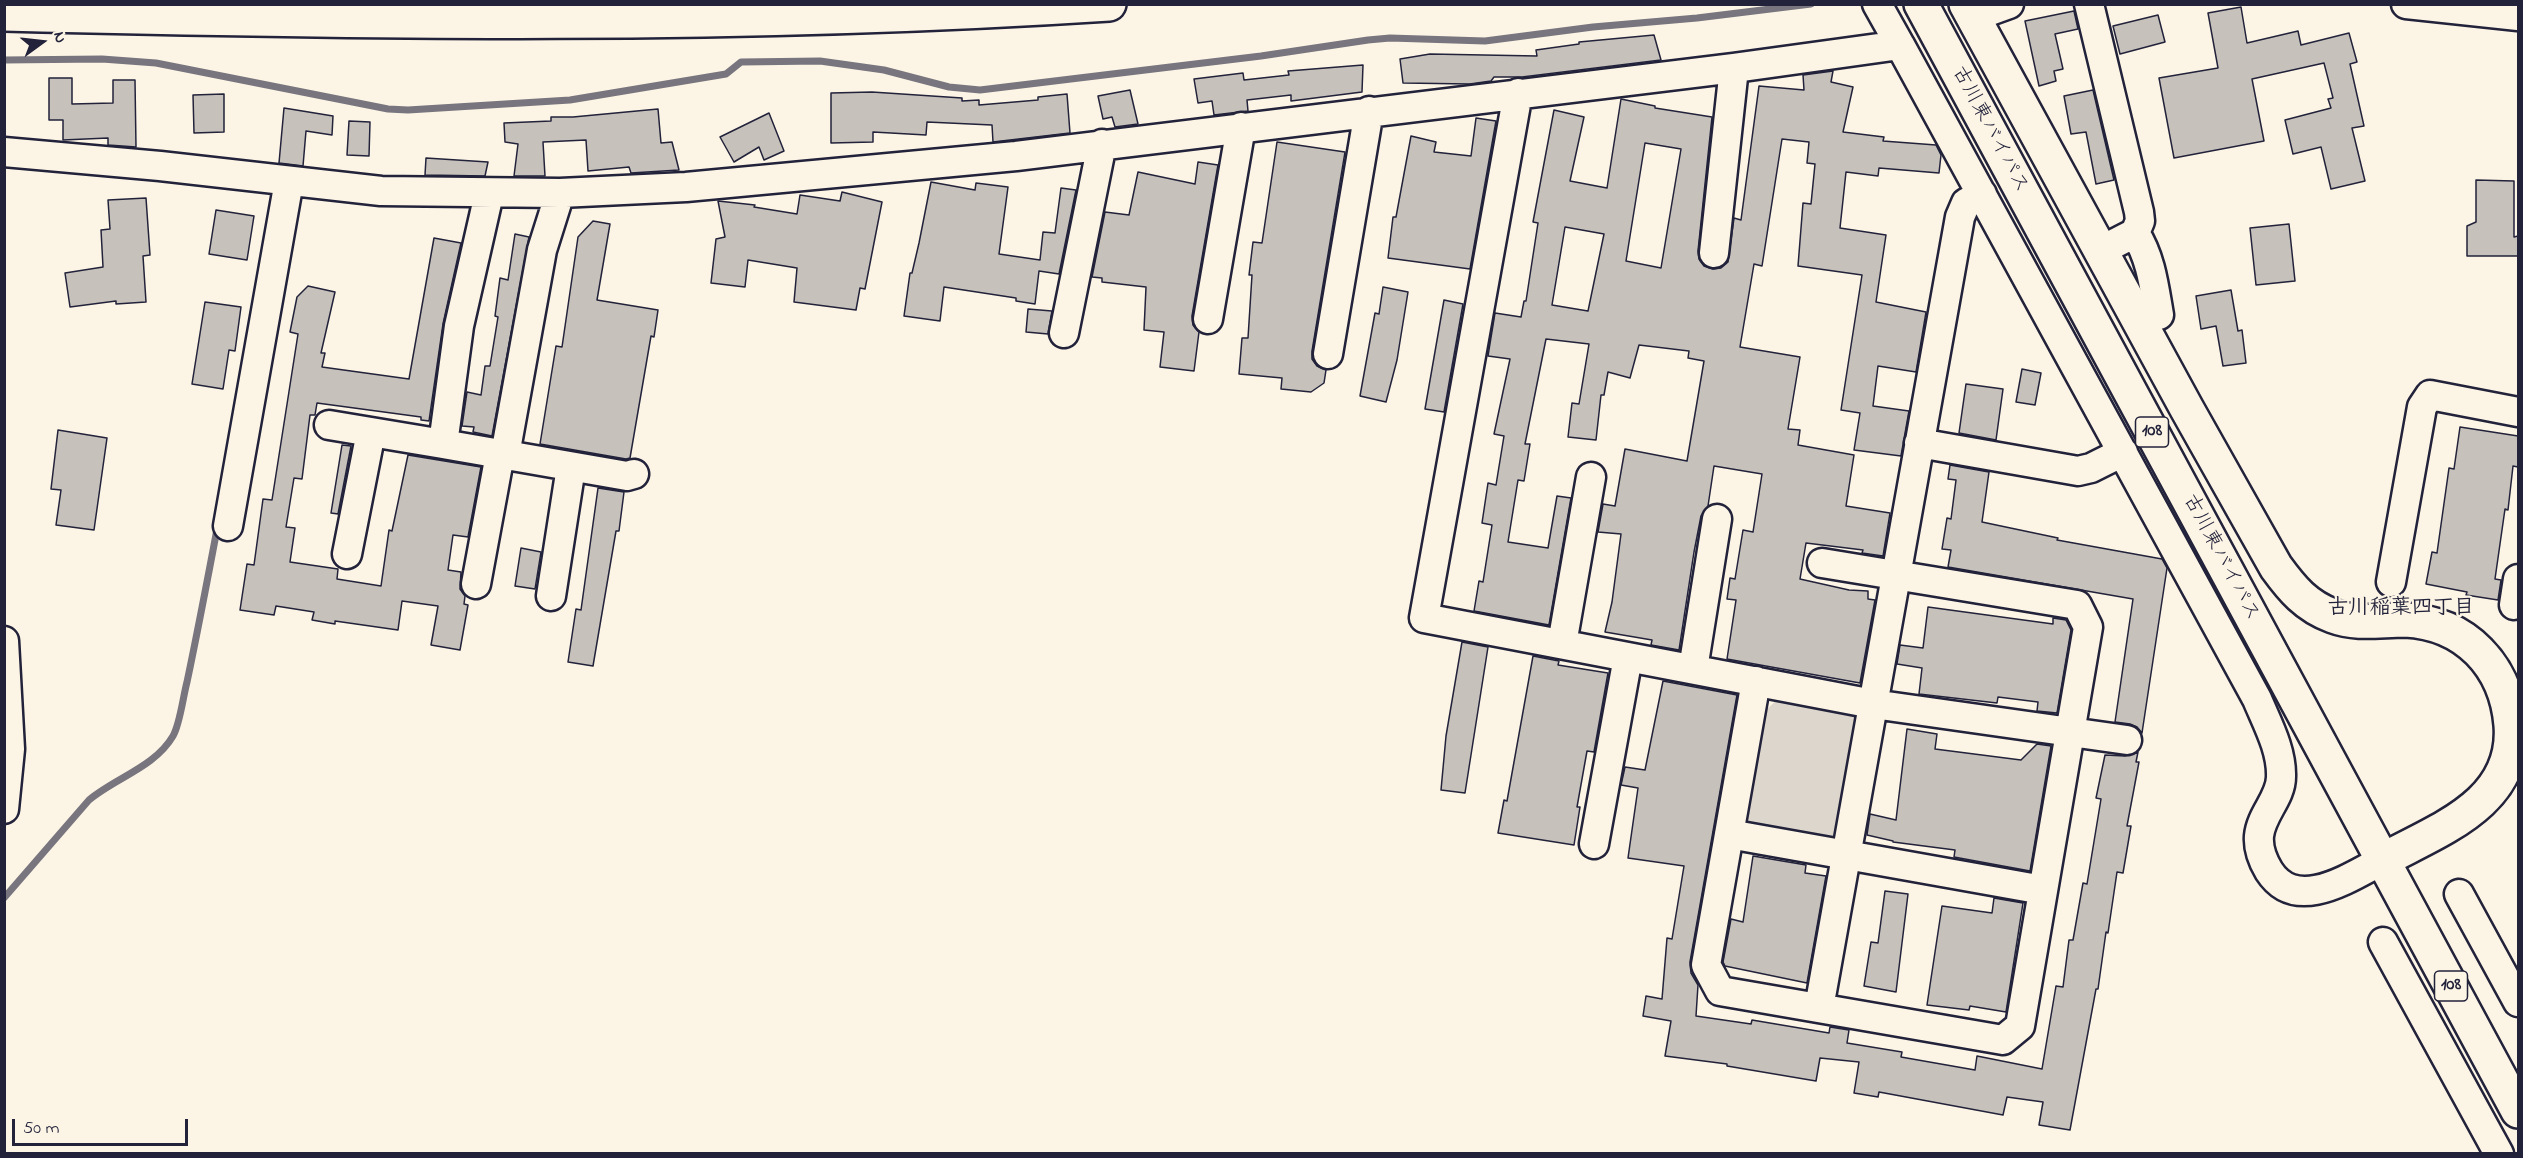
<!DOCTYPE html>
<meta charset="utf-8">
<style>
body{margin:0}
#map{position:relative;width:2523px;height:1158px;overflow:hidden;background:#fcf5e5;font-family:"Indie Flower",sans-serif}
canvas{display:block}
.frame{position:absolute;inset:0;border:6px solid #22223b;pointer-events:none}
.north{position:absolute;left:12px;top:12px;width:60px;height:60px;-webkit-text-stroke:4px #fcf5e5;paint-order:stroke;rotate:75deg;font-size:16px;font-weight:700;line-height:24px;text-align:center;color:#22223b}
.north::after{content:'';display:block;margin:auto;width:21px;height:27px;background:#22223b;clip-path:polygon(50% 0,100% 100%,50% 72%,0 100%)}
.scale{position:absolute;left:12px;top:1119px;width:176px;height:27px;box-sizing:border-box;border:3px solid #22223b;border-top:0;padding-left:8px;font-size:18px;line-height:21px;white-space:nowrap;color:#22223b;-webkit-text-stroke:4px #fcf5e5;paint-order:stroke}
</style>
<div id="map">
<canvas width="2523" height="1158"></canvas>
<div class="frame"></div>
<div class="north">N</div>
<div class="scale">50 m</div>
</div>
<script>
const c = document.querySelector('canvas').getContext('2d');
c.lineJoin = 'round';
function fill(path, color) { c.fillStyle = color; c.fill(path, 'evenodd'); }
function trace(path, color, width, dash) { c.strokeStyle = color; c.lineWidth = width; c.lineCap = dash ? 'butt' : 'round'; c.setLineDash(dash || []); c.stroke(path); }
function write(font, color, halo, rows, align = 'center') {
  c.font = font + ' "Indie Flower","Klee One",sans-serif'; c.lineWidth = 4.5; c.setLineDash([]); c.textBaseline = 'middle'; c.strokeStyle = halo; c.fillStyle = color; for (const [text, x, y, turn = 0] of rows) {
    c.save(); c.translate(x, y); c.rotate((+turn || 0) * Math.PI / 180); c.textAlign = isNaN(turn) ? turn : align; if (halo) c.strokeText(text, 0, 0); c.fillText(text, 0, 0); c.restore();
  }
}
const green = new Path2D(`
 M 1780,697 L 1852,709 L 1862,725 L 1835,842 L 1755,830 L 1745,818 L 1765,711 Z`);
const stream = new Path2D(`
 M 4,60 L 102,59 L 156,63 L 388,109 L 408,110 L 570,100 L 726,74 L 741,62 L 820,61 L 884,70 L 949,87 L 980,90 L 1261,56 L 1368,40 L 1390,38 L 1485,41 L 1593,27 L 1697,18 L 1811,4
 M 4,898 L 89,800 C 115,778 155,767 173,736 C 180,724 183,697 187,682 C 198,630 208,577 218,524`);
const building = new Path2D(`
 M 2241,7 L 2247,43 L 2298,31 L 2301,45 L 2349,33 L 2357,62 L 2350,64 L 2364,126 L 2352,128 L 2365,181 L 2331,189 L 2321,147 L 2293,154 L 2285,120 L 2331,108 L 2328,99 L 2333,98 L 2324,63 L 2252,79 L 2264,141 L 2174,158 L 2159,78 L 2218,68 L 2208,13 Z
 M 2074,11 L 2078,29 L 2055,34 L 2063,69 L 2054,71 L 2056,81 L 2039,86 L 2025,21 Z
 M 2158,15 L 2165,42 L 2120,54 L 2113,26 Z
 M 1654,35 L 1661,60 L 1522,77 L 1494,77 L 1491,81 L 1470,84 L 1403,83 L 1400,59 L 1430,54 L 1537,56 L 1536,50 L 1579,44 L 1579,42 Z
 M 1363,65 L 1362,92 L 1291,101 L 1291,95 L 1247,100 L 1248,111 L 1214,115 L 1212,101 L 1198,103 L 1194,79 L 1243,73 L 1244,80 L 1289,75 L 1288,71 Z
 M 1833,71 L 1831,82 L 1853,87 L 1843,132 L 1884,137 L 1883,141 L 1936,145 L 1941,155 L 1939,173 L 1879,168 L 1878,176 L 1846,172 L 1840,228 L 1886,235 L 1876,302 L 1926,312 L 1916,372 L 1878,366 L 1873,406 L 1909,411 L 1901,456 L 1854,450 L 1860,413 L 1841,410 L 1862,275 L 1798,266 L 1803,203 L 1811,204 L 1815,164 L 1807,163 L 1809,142 L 1782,139 L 1762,266 L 1754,264 L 1740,347 L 1800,357 L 1788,429 L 1800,430 L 1798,445 L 1854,455 L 1846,506 L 1890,513 L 1883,556 L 1862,553 L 1863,550 L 1806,543 L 1800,579 L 1849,590 L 1868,591 L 1868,599 L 1875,600 L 1860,683 L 1727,659 L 1736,600 L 1727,599 L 1730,578 L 1735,579 L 1743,530 L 1753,532 L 1762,474 L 1714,466 L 1708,506 L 1701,516 L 1694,552 L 1679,650 L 1651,645 L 1652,640 L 1605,632 L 1612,602 L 1621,534 L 1598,532 L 1603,504 L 1615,506 L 1625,449 L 1687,461 L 1704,361 L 1688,358 L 1689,351 L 1639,345 L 1630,378 L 1608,372 L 1604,395 L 1601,395 L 1596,440 L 1568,437 L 1572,403 L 1579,404 L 1589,344 L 1546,339 L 1525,444 L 1530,444 L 1524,481 L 1518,480 L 1508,542 L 1548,548 L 1557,496 L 1571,498 L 1549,625 L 1474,611 L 1479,581 L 1483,582 L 1492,525 L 1482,523 L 1488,483 L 1496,485 L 1504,436 L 1494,434 L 1510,359 L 1488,356 L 1495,313 L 1521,317 L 1524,301 L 1526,301 L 1538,223 L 1533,222 L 1554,110 L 1584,117 L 1570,181 L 1607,188 L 1621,99 L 1655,106 L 1655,108 L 1712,117 L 1698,251 L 1699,259 L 1704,266 L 1713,269 L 1721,268 L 1728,262 L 1734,218 L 1741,220 L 1759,86 L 1804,90 L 1803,75 ZM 1645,143 L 1681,149 L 1661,268 L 1626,261 ZM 1565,227 L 1604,234 L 1588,311 L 1552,305 Z
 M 49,78 L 72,78 L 72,104 L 113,103 L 113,80 L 135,80 L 136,147 L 108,145 L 108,138 L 63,140 L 63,120 L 49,120 Z
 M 1130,90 L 1138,124 L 1115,127 L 1112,117 L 1103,119 L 1098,96 Z
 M 2093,90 L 2114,180 L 2096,184 L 2086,132 L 2071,134 L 2064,96 Z
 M 872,92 L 962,98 L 962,101 L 979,100 L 979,105 L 1038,100 L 1038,97 L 1067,94 L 1070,133 L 993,142 L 992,125 L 927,122 L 926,135 L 873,132 L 873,142 L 831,143 L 831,93 Z
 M 224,94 L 224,132 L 194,133 L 193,95 Z
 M 284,108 L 333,116 L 332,135 L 306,131 L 303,166 L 279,163 Z
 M 658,109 L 661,143 L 672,142 L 679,170 L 631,173 L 629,167 L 588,171 L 586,140 L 543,142 L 545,176 L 514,176 L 518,144 L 505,142 L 504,123 L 551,121 L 551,117 L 573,117 Z
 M 769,113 L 784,151 L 764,160 L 759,147 L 734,162 L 720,137 Z
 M 1476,118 L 1496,121 L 1470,269 L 1388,258 L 1393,217 L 1396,217 L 1411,136 L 1436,142 L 1434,152 L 1471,156 Z
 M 349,121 L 370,122 L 369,156 L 347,155 Z
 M 1277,142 L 1345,152 L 1312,351 L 1312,359 L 1317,366 L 1326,370 L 1324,383 L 1311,392 L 1281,389 L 1282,378 L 1239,374 L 1242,338 L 1248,338 L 1252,275 L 1249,275 L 1253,242 L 1262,243 Z
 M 426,158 L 488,162 L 485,176 L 425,175 Z
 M 1198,162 L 1218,165 L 1192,316 L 1193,325 L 1199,332 L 1194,371 L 1160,367 L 1164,332 L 1144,330 L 1146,287 L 1102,282 L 1102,278 L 1092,277 L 1105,212 L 1129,215 L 1138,172 L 1195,184 Z
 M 2476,180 L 2514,181 L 2514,237 L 2518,236 L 2518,256 L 2467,256 L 2467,226 L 2476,222 Z
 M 931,182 L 975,190 L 976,183 L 1008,187 L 999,254 L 1040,260 L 1043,232 L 1055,233 L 1061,188 L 1076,190 L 1059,274 L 1039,271 L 1035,304 L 1016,301 L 1016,298 L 944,287 L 940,321 L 904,316 L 910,273 L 912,273 L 919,243 Z
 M 842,192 L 882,202 L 865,289 L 860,288 L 856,310 L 794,302 L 797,268 L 748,260 L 745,287 L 711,283 L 716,239 L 725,237 L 718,201 L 755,205 L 754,207 L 797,214 L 800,195 L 840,201 Z
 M 146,198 L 150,255 L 143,256 L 146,302 L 116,304 L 116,301 L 70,307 L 65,273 L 103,267 L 101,230 L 110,229 L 108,200 Z
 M 216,210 L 254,216 L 247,260 L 209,254 Z
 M 593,221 L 610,224 L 597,300 L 658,310 L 654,337 L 651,336 L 630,458 L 626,459 L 540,444 L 556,346 L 562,347 L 578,237 Z
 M 2289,224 L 2295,281 L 2256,285 L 2250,228 Z
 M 515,234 L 529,237 L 492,436 L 473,432 L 474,427 L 462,426 L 467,392 L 481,395 L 485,366 L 490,366 L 498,317 L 495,316 L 500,278 L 508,280 Z
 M 434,238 L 461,243 L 443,324 L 429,421 L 421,420 L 421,417 L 317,403 L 315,415 L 310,415 L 302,479 L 294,478 L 286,527 L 295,528 L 290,562 L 338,569 L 337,579 L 381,586 L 389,530 L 392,531 L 408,455 L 481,467 L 468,537 L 453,535 L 448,570 L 461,572 L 460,589 L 465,596 L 464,604 L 468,605 L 460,650 L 431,645 L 438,606 L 402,601 L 398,630 L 335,621 L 335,624 L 312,620 L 314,612 L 276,606 L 274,615 L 240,610 L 247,564 L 254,565 L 263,499 L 272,500 L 298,334 L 290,332 L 297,297 L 308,286 L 335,292 L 321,353 L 325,353 L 322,367 L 409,379 Z
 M 1383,287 L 1408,292 L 1397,360 L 1386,402 L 1360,396 L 1375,313 L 1379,314 Z
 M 2231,290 L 2238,331 L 2242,330 L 2246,363 L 2223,366 L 2216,326 L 2201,329 L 2196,296 Z
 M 1444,300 L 1463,304 L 1444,412 L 1425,409 Z
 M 205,302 L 241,307 L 235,351 L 229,350 L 223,389 L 192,384 Z
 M 1028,309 L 1052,311 L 1048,334 L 1026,332 Z
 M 2022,369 L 2041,373 L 2035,405 L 2016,402 Z
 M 1966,384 L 2003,389 L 1996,440 L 1959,433 Z
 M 2460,427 L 2518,436 L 2518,467 L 2513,466 L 2508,510 L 2505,509 L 2495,579 L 2501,580 L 2498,600 L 2466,595 L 2467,592 L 2426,584 L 2432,552 L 2437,553 L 2449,468 L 2454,469 Z
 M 58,430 L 107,438 L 94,530 L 56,525 L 61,490 L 51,489 Z
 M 342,445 L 351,446 L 338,514 L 331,513 Z
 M 1950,465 L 1989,472 L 1982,522 L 2058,538 L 2057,540 L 2162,559 L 2167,568 L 2142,733 L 2137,727 L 2130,724 L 2115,722 L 2133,599 L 1948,567 L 1951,550 L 1942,549 L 1947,518 L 1951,519 L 1956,480 L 1948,479 Z
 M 598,488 L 624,492 L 619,531 L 616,531 L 593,666 L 568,662 L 576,609 L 581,610 Z
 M 521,548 L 541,552 L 535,589 L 515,586 Z
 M 1928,607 L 2053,624 L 2053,618 L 2066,620 L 2071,630 L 2057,713 L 2037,711 L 2038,702 L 1998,697 L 1997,703 L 1919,694 L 1922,668 L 1897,664 L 1900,645 L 1923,648 Z
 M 1462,642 L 1488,647 L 1465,793 L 1441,790 L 1446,736 Z
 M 1533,656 L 1559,661 L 1558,665 L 1608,673 L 1594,752 L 1587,751 L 1577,807 L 1580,807 L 1574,845 L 1498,833 L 1504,800 L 1507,801 Z
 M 1663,681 L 1737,695 L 1690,962 L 1691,973 L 1698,985 L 1696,1016 L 1751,1024 L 1752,1020 L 1829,1033 L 1830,1027 L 1849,1030 L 1847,1043 L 1902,1052 L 1901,1057 L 1975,1070 L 1977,1056 L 2042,1069 L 2056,986 L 2063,987 L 2069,940 L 2073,940 L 2083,883 L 2087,884 L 2101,799 L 2096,798 L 2105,755 L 2125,756 L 2138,752 L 2136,762 L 2139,762 L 2127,826 L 2131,826 L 2123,873 L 2117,872 L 2108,933 L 2106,932 L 2098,989 L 2096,989 L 2070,1130 L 2039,1125 L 2043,1102 L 2007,1097 L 2003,1115 L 1879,1092 L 1878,1097 L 1854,1093 L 1859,1062 L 1820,1058 L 1816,1081 L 1727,1066 L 1727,1064 L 1665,1056 L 1671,1021 L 1643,1016 L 1646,996 L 1662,999 L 1667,938 L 1672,939 L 1684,866 L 1628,858 L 1638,788 L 1621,785 L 1625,767 L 1645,770 Z
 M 1907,729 L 1937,734 L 1935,749 L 2021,760 L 2037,744 L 2051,746 L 2030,871 L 1954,857 L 1955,850 L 1893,842 L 1893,841 L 1867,835 L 1870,814 L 1896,820 Z
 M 1753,856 L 1806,865 L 1805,873 L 1826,876 L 1807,983 L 1725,966 L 1723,962 L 1731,919 L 1743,922 Z
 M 1885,891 L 1908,894 L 1896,992 L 1864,986 L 1871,942 L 1878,943 Z
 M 1994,898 L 2023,903 L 2006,1012 L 1970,1006 L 1969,1010 L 1927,1005 L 1942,906 L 1992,913 Z`);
const minor = new Path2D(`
 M 1877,4 L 1900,45
 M 2089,4 L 2139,212 L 2140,221 L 2135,233 L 2100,251
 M 2406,4 L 2518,16
 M 1973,17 L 2009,4
 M 1518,93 L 1424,618 L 1873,704 L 2127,740
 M 4,152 L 160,166 L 381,191 L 560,193 L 686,187 L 1016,156 L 1734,68 L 1900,45 L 2257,699 C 2267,723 2282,750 2281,777 C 2281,798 2261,814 2259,836 C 2258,848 2263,861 2269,871 C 2297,914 2350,877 2383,860
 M 489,194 L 459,326 L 443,444 L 627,476 L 634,474
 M 2135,233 C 2151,258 2154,286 2159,315
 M 1714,253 L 1734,68
 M 1208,319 L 1241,127
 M 1064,333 L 1102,144
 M 1328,354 L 1369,111
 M 329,425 L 443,444
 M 1919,443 L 2078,471 L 2091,468 L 2123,452
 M 505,455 L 542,250 L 560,193
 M 228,526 L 289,181
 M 347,554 L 371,432
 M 2391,582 L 2422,407 L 2430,395 L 2518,412
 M 476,584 L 500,454
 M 551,596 L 571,467
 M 2514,605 L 2518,579
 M 4,641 L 10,749 L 4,809
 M 1562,644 L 1591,477
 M 1693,669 L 1717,519
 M 1756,681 L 1706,965 L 1720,991 L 2003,1040 L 2020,1026 L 2088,627 L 2077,605 L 1822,563
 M 1729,834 L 2043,890
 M 1594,844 L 1628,657
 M 2459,894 L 2518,1002
 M 2383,942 L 2499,1154
 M 1819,1008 L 1960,217 L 1966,203 L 1982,194`);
const tertiary = new Path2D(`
 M 1966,4 L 2187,409 L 2276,567 C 2292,589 2306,606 2333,616 C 2357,625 2380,620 2405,620 C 2466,623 2506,666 2511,725 C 2517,803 2440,829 2383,860`);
const trunk = new Path2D(`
 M 1921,4 L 2518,1111
 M 4,14 C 372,23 741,28 1109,4`);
const shields = [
 [2152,432,33],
 [2451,986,33]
];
const shieldNames = [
 ["108",2152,432],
 ["108",2451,986]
];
const streetNames = [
 ["古川東バイパス",1989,130,62],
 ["古川東バイパス",2220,558,62]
];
const neighbourhoodNames = [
 ["古川稲葉四丁目",2401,610]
];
fill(green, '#dcd6cc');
trace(stream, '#78757e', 7);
fill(building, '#c6c1bb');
trace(building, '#22223b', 1.5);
trace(minor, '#22223b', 33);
trace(tertiary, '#22223b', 38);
trace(trunk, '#22223b', 38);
trace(minor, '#fcf5e5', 28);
trace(tertiary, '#fcf5e5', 33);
trace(trunk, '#fcf5e5', 33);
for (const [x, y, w] of shields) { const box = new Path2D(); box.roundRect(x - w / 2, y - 15, w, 30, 4.5); c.fillStyle = '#fcf5e5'; c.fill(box); trace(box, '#22223b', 1.5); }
write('bold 18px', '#22223b', null, shieldNames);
write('20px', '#22223b', '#fcf5e5', streetNames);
write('bold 21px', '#22223b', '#fcf5e5', neighbourhoodNames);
</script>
